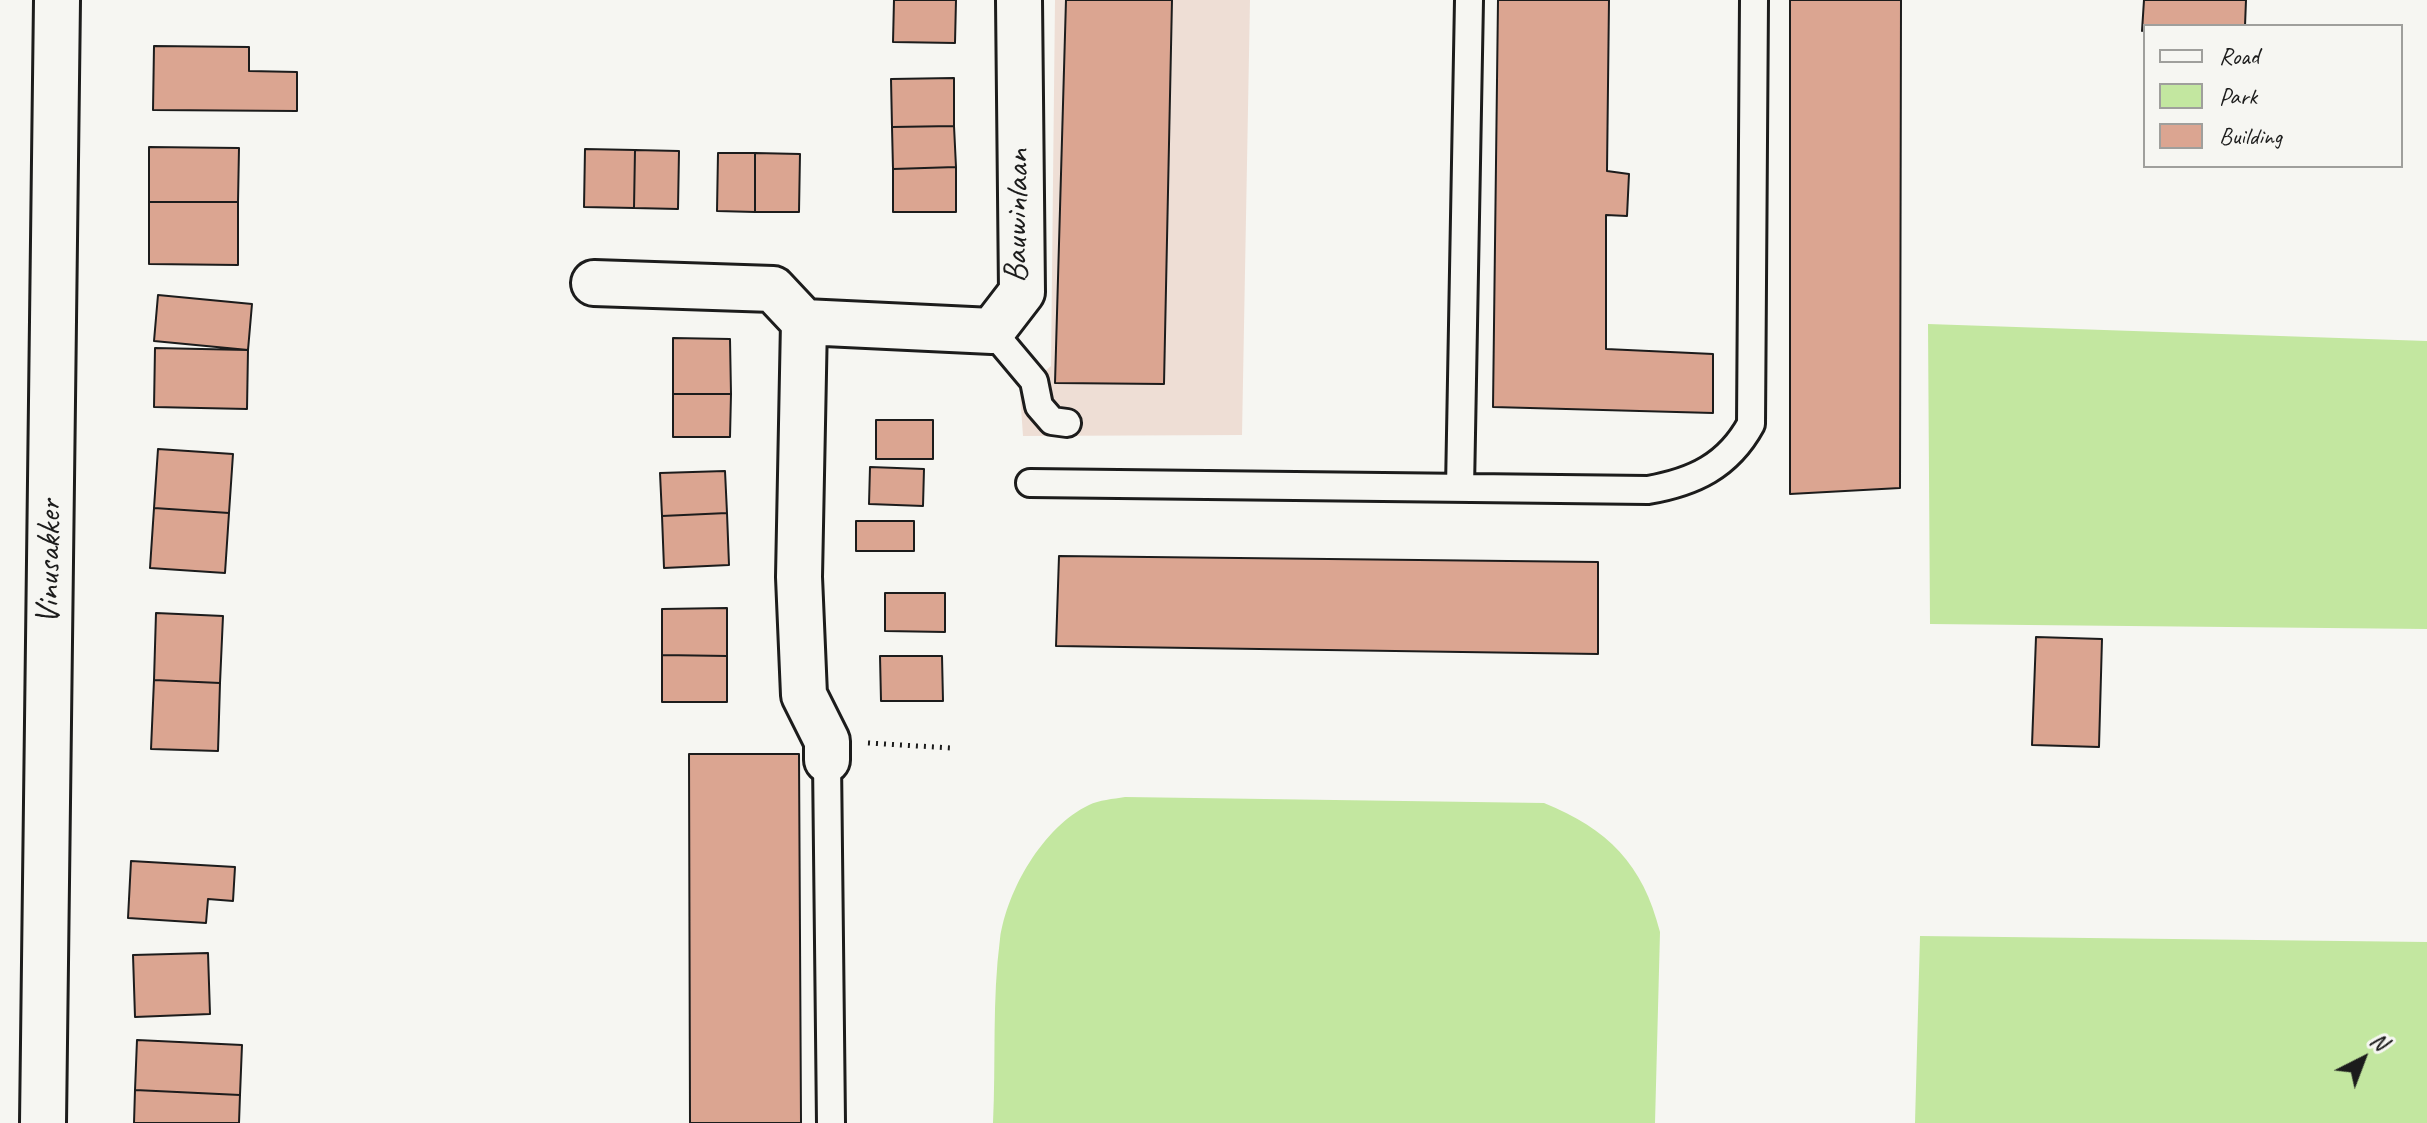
<!DOCTYPE html>
<style>
body{margin:0}
#map{position:relative;width:2427px;height:1123px;overflow:hidden;background:#f6f6f2;font-family:Caveat,sans-serif}
canvas{display:block}
.legend{position:absolute;left:2143px;top:24px;width:260px;height:144px;box-sizing:border-box;background:#f6f6f2;border:2px solid #9f9f9c;margin:0;padding:10px 14px;list-style:none;font-size:24px;color:#1c1c1c}
.legend li{display:flex;align-items:center;gap:16px;height:40px}
.legend b{width:40px;border:2px solid #9f9f9c}
.north{position:absolute;left:2323px;top:1019px;width:80px;height:80px;-webkit-text-stroke:6px #f6f6f2;paint-order:stroke;rotate:42deg;font-size:22px;font-weight:700;line-height:32px;text-align:center;color:#1c1c1c}
.north::after{content:'';display:block;margin:auto;width:28px;height:36px;background:#1c1c1c;clip-path:polygon(50% 0,100% 100%,50% 72%,0 100%)}
</style>
<div id="map">
<canvas width="2427" height="1123"></canvas>
<ul class="legend">
<li><b style="height:10px;background:#f6f6f2"></b>Road</li>
<li><b style="height:22px;background:#c3e7a0"></b>Park</li>
<li><b style="height:22px;background:#dba591"></b>Building</li>
</ul>
<div class="north">N</div>
</div>
<script>
const c = document.querySelector('canvas').getContext('2d');
c.lineJoin = 'round';
function fill(path, color) { c.fillStyle = color; c.fill(path, 'evenodd'); }
function trace(path, color, width, dash) { c.strokeStyle = color; c.lineWidth = width; c.lineCap = dash ? 'butt' : 'round'; c.setLineDash(dash || []); c.stroke(path); }
function write(font, color, halo, rows, align = 'center') {
  c.font = font + ' Caveat,sans-serif'; c.lineWidth = 6; c.setLineDash([]); c.textBaseline = 'middle'; c.strokeStyle = halo; c.fillStyle = color; for (const [text, x, y, turn = 0] of rows) {
    c.save(); c.translate(x, y); c.rotate((+turn || 0) * Math.PI / 180); c.textAlign = isNaN(turn) ? turn : align; if (halo) c.strokeText(text, 0, 0); c.fillText(text, 0, 0); c.restore();
  }
}
const built = new Path2D(`
 M 1055,0 L 1250,0 L 1242,435 L 1023,436 L 1020,393 L 1051,366 Z`);
const green = new Path2D(`
 M 1928,324 L 2427,341 L 2427,629 L 1930,624 Z
 M 1125,797 L 1544,803 C 1608,829 1643,864 1660,932 L 1655,1123 L 993,1123 C 996,1063 992,999 1000,939 C 1007,890 1043,827 1089,805 C 1099,800 1113,799 1125,797 Z
 M 1920,936 L 2427,942 L 2427,1123 L 1915,1123 Z`);
const building = new Path2D(`
 M 894,0 L 956,0 L 955,43 L 893,42 Z
 M 1066,0 L 1172,0 L 1164,384 L 1055,383 Z
 M 1498,0 L 1609,0 L 1607,171 L 1629,174 L 1627,216 L 1606,215 L 1606,349 L 1713,354 L 1713,413 L 1493,407 Z
 M 1790,0 L 1901,0 L 1900,488 L 1790,494 Z
 M 2144,0 L 2246,0 L 2245,26 L 2145,26 L 2142,31 Z
 M 154,46 L 249,47 L 249,71 L 297,72 L 297,111 L 153,110 Z
 M 954,78 L 954,126 L 892,127 L 891,79 Z
 M 954,126 L 956,167 L 893,169 L 892,127 Z
 M 149,147 L 239,148 L 238,202 L 149,202 Z
 M 585,149 L 635,150 L 634,208 L 584,207 Z
 M 635,150 L 679,151 L 678,209 L 634,208 Z
 M 718,153 L 755,153 L 755,212 L 717,211 Z
 M 755,153 L 800,154 L 799,212 L 755,212 Z
 M 956,167 L 956,212 L 893,212 L 893,169 Z
 M 149,202 L 238,202 L 238,265 L 149,264 Z
 M 158,295 L 252,304 L 248,350 L 154,341 Z
 M 673,338 L 730,339 L 731,394 L 673,394 Z
 M 155,348 L 248,350 L 247,409 L 154,407 Z
 M 673,394 L 731,394 L 730,437 L 673,437 Z
 M 876,420 L 933,420 L 933,459 L 876,459 Z
 M 158,449 L 233,454 L 229,513 L 154,508 Z
 M 870,467 L 924,469 L 923,506 L 869,504 Z
 M 725,471 L 727,513 L 662,516 L 660,473 Z
 M 154,508 L 229,513 L 225,573 L 150,568 Z
 M 727,513 L 729,565 L 664,568 L 662,516 Z
 M 856,521 L 914,521 L 914,551 L 856,551 Z
 M 1059,556 L 1598,562 L 1598,654 L 1056,646 Z
 M 885,593 L 945,593 L 945,632 L 885,631 Z
 M 727,608 L 727,656 L 662,655 L 662,609 Z
 M 156,613 L 223,616 L 220,683 L 154,680 Z
 M 2036,637 L 2102,639 L 2099,747 L 2032,745 Z
 M 662,655 L 727,656 L 727,702 L 662,702 Z
 M 880,656 L 942,656 L 943,701 L 881,701 Z
 M 154,680 L 220,683 L 218,751 L 151,749 Z
 M 689,754 L 799,754 L 801,1123 L 690,1123 Z
 M 131,861 L 235,867 L 233,901 L 208,899 L 206,923 L 128,918 Z
 M 208,953 L 210,1014 L 135,1017 L 133,955 Z
 M 137,1040 L 242,1045 L 240,1095 L 135,1090 Z
 M 135,1090 L 240,1095 L 239,1123 L 134,1123 Z`);
const path = new Path2D(`
 M 868,743 L 951,748`);
const lane = new Path2D(`
 M 992,331 L 1034,381 L 1039,406 L 1052,421 L 1067,423
 M 1030,483 L 1648,490 C 1694,482 1728,466 1751,424 L 1754,0
 M 1460,488 L 1469,0
 M 827,760 L 831,1123`);
const street = new Path2D(`
 M 594,283 L 773,289 L 804,322
 M 827,760 L 827,741 L 804,695 L 799,577 L 804,322 L 992,331 L 1022,292 L 1019,0
 M 43,1123 L 57,0`);
const streetNames = [
 ["Bauwinlaan",1018,216,-89],
 ["Vinusakker",50,562,-89]
];
fill(built, '#eeded5');
fill(green, '#c3e7a0');
fill(building, '#dba591');
trace(building, '#1c1c1c', 2);
trace(lane, '#1c1c1c', 32);
trace(street, '#1c1c1c', 50);
trace(path, '#1c1c1c', 5, [2, 6]);
trace(lane, '#f6f6f2', 26);
trace(street, '#f6f6f2', 44);
write('34px', '#1c1c1c', '#f6f6f2', streetNames);
</script>
